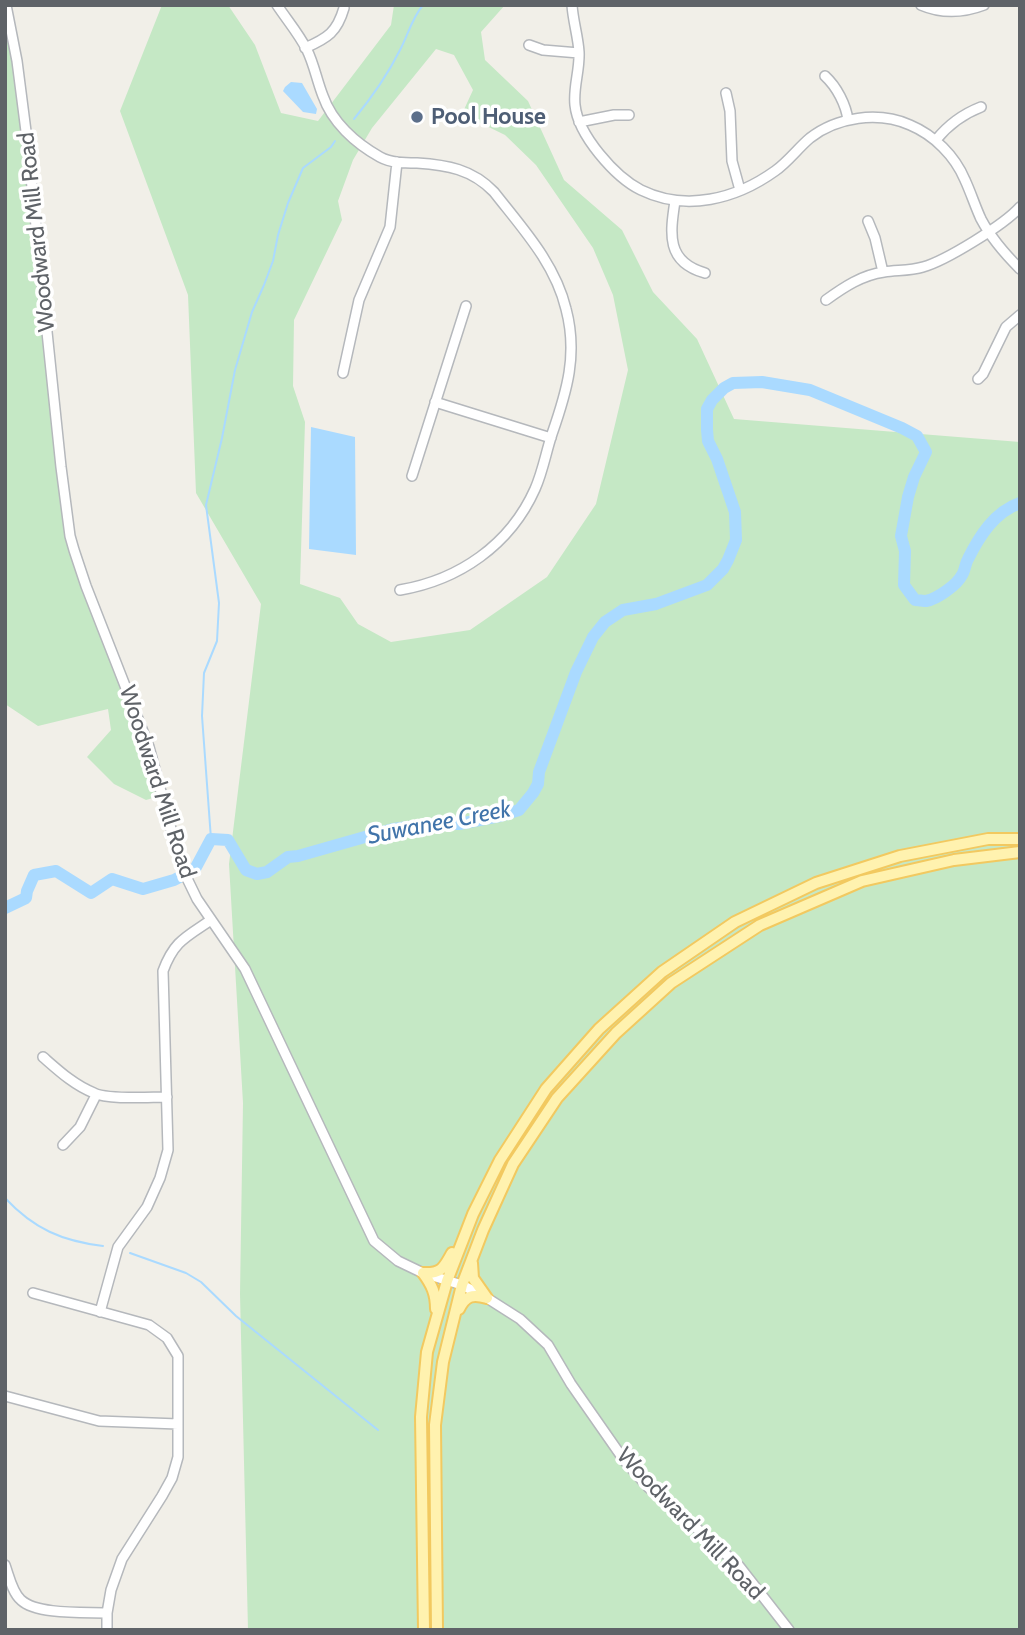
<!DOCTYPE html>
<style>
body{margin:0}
#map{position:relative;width:1025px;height:1635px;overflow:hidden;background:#f1efe8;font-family:Cabin,sans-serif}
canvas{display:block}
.frame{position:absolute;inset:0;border:7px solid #5f6368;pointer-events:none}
</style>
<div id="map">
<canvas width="1025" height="1635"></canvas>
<div class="frame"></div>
</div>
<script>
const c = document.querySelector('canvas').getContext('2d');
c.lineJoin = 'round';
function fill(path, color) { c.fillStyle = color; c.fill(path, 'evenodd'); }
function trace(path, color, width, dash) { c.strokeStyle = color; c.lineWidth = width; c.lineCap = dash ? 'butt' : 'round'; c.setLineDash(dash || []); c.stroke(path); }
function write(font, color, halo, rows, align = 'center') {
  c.font = font + ' Cabin,sans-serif'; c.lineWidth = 7; c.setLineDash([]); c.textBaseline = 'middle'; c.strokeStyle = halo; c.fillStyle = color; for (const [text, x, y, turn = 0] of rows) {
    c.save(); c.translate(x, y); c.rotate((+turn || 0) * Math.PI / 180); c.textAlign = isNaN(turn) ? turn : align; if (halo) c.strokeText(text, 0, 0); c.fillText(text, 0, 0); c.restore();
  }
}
const green = new Path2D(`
 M 162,5 L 228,5 L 255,45 L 281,113 L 318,121 L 391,25 L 394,5 L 505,5 L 481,32 L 485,60 L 528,101 L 564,180 L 622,230 L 653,292 L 697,339 L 734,419 L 1020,442 L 1020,1630 L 248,1630 L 240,1294 L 243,1103 L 229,864 L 261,604 L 196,493 L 188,295 L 120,111 ZM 436,49 L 454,55 L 473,90 L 462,114 L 505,135 L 536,165 L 593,248 L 613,295 L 628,370 L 596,504 L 547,577 L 470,630 L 391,642 L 358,624 L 340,598 L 300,584 L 305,422 L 293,386 L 294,320 L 342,220 L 338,201 L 353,160 L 372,128 Z
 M 5,17 L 18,93 L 65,527 L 148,753 L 160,796 L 146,800 L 114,784 L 87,757 L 111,730 L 108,709 L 38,726 L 5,704 Z`);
const water = new Path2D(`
 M 291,82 L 302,83 L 317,109 L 316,114 L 303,112 L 283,91 L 285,87 Z
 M 311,427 L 355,437 L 356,555 L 309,549 Z`);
const stream = new Path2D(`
 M 354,119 C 373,96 387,76 400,50 C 408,35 412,18 423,5
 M 211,839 L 202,716 L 204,673 L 217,641 L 219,603 L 206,505 L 222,438 L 235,370 L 252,312 L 264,285 L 273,261 L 278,235 L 288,203 L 303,168 L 331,147 L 335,141
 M 5,1198 C 34,1229 62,1241 103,1246
 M 130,1253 L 186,1273 L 201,1282 L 236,1316 L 378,1430`);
const river = new Path2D(`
 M 5,908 L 26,898 L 27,891 L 34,875 L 56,871 L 91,893 L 112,879 L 143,889 L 174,880 L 195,869 L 211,839 L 228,840 L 246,870 L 257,874 L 267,872 L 288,857 L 298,856 L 393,829 L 432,824 L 459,824 L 500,816 L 519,810 L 533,793 L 538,784 L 539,772 L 576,672 L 593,637 L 605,622 L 623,610 L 656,604 L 707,585 L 723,569 L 728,560 L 736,540 L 735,512 L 717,459 L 708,441 L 707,430 L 707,409 L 712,400 L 724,388 L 733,383 L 762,382 L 810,390 L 902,428 L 917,436 L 926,452 L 914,477 L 908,497 L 901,536 L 905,551 L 904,585 L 915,600 C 916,600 925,601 926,601 C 937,599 957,585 962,575 C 965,571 965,564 968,559 C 979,537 994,512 1020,503`);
const minor = new Path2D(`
 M 6,5 L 17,61 L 27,139 L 61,467 L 70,536 L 74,550 L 86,586 L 149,747 L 181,866 L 197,899 L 245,969 L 374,1241 L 398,1261 L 423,1273 L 462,1285 L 487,1298 L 520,1319 L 548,1345 L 571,1384 L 624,1460 L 649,1488 L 684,1517 L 739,1566 L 789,1630
 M 277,5 C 287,20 299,34 307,50 C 314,64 317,81 323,96 C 332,122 355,143 380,157 C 391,163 404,163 417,163 C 447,165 472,169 494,192 C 522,228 555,263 566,309 C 578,354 567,391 552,434 C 546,452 543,471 535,489 C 510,545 459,580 400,590
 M 572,5 C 573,21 578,36 579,52 C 580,70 573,87 575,105 C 578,135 615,177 641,190 C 686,212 736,199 775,171 C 788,162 798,148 810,138 C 837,117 878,111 910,125 C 934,135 955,156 965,180 C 971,193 975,206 981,219 C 991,238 1005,254 1020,269
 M 921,5 C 942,14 963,13 984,5
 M 529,45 L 543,50 L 579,53
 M 305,48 C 328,38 337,32 344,8
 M 825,76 C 837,87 846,105 848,120
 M 726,93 L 730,111 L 732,161 L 740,190
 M 579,122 L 614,115 L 629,115
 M 936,140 C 948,125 963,114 981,107
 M 675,201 C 670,234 666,262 705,273
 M 868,221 L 875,238 L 883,272
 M 826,300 C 844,287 862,275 884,272 C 897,270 910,271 923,267 C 945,261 1004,225 1020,207
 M 343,373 L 359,300 L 390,227 L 397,162
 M 978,379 L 983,374 L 1006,327 L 1020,315
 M 435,402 L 551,438
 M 412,476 L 466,306
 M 43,1057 C 59,1071 74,1085 94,1093 C 108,1100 149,1097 167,1097
 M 63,1145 L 80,1127 L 96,1095
 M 33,1293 L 149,1325 L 167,1338 L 178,1356 L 178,1457 L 172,1478 L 162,1496 L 122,1559 L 111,1590 L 107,1613 L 107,1630
 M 100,1312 L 118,1247 L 147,1207 L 160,1178 L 168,1150 L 163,971 C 174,941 186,937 211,920
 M 5,1396 L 99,1421 L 178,1424
 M 5,1565 C 9,1576 12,1592 21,1600 C 37,1615 85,1612 107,1613`);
const major = new Path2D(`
 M 472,1263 L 473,1278 L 487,1298
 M 423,1273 C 441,1274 444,1268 452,1253
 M 423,1273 C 432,1285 436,1294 436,1309
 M 459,1309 C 466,1295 473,1294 487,1298
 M 424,1630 L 421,1417 L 427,1352 L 447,1281 L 473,1214 L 500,1160 L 546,1089 L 599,1029 L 662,972 L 735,922 L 816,883 L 900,856 L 988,839 L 1020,839
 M 437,1630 L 435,1425 L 443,1362 L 462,1285 L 483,1230 L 513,1164 L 557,1098 L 616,1033 L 671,983 L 760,925 L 862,881 L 954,860 L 1020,852`);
const markers = [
 [417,117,7,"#5c6f8a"]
];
const serviceNames = [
 ["Pool House",431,117]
];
const streetNames = [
 ["Woodward Mill Road",37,232,-96],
 ["Woodward Mill Road",157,782,72],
 ["Woodward Mill Road",690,1524,46]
];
const waterNames = [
 ["Suwanee Creek",439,823,-11]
];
fill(green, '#c5e8c5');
fill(water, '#aadaff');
trace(stream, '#aadaff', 2);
trace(river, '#aadaff', 12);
trace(minor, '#b5b8bc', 12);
trace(major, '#f2c960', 14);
trace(minor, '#fff', 9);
trace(major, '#fff2af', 10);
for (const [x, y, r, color] of markers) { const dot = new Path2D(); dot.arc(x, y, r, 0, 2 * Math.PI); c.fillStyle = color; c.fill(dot); trace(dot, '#fff', 2.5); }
write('bold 23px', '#4e5e75', '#fff', serviceNames, 'left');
write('23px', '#5f6368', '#fff', streetNames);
write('italic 24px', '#4174aa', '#fff', waterNames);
</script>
